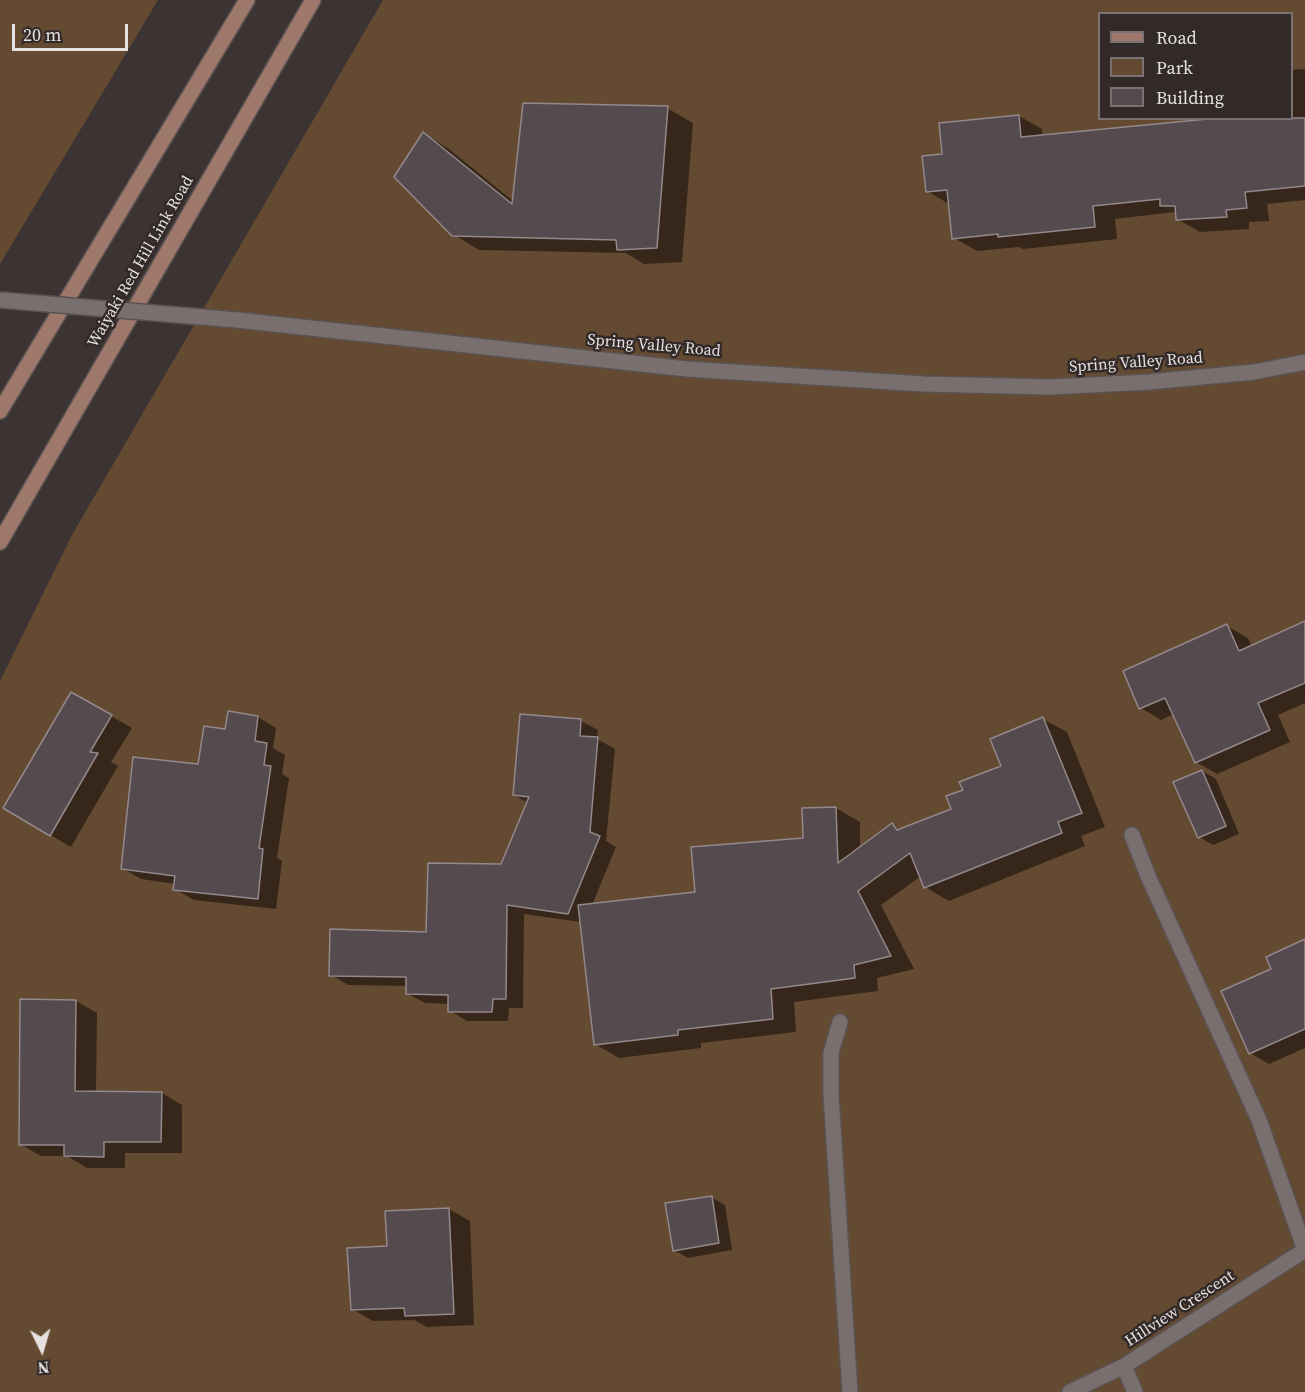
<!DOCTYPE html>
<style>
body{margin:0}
#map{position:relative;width:1305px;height:1392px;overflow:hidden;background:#3c3333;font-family:"Source Serif 4",serif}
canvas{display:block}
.legend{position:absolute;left:1098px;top:12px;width:195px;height:108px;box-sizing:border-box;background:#322929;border:2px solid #7a7272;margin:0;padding:8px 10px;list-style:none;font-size:18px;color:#e6e0df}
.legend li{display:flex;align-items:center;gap:12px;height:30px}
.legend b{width:30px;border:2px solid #7a7272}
.north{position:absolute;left:12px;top:1320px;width:60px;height:60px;-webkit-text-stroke:4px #322929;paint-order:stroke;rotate:175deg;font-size:16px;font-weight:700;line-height:24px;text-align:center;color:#e6e0df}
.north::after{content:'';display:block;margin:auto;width:21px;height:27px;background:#e6e0df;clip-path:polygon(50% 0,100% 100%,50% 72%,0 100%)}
.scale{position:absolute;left:12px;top:24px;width:116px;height:27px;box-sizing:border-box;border:3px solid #e6e0df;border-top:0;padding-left:8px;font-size:18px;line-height:21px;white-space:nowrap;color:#e6e0df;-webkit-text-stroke:4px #322929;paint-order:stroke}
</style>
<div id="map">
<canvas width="1305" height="1392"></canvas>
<ul class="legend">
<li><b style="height:8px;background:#9f786c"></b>Road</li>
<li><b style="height:16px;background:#654a32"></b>Park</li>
<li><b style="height:16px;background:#554b4e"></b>Building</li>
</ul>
<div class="north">N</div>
<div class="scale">20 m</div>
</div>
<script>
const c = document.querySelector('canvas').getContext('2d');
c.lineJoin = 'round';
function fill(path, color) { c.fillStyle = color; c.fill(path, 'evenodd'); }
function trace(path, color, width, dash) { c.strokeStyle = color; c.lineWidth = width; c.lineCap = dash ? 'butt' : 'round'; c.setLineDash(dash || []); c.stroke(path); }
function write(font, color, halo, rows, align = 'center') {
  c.font = font + ' "Source Serif 4",serif'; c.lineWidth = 5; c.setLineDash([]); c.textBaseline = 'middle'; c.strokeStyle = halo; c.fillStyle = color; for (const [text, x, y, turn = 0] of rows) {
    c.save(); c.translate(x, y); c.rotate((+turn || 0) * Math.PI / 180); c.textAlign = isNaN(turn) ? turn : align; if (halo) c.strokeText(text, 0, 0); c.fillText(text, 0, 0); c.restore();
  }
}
const green = new Path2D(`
 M 0,0 L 158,0 L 0,264 Z
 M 383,0 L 1305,0 L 1305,1392 L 0,1392 L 0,681 L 72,535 ZM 1100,14 L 1292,14 L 1292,118 L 1100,118 Z`);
const shadow = new Path2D(`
 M 1305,69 L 1305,200 L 1267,204 L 1269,221 L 1249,222 L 1249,229 L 1200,232 L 1177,219 L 1177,214 L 1174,212 L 1115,219 L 1117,239 L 1023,249 L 1019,247 L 977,251 L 954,238 L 949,204 L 927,191 L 943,155 L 1019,116 L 1042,129 L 1042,136 L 1292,118 L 1292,70 Z
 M 667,108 L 693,123 L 682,262 L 644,264 L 626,253 L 479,250 L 453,234 L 424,134 L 449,149 L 513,201 Z
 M 1305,623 L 1305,703 L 1278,715 L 1290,742 L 1217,774 L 1196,762 L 1174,714 L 1161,720 L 1141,708 L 1227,626 L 1248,638 L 1252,647 Z
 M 72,694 L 132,728 L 111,762 L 118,766 L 71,847 L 5,808 Z
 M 258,717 L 276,728 L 273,748 L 285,755 L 282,774 L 289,778 L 277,858 L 282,861 L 276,909 L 194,900 L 175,889 L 175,884 L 141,879 L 122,868 L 227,731 Z
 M 1043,719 L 1067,732 L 1105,827 L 1081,836 L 1085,846 L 949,901 L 925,887 L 921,876 L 881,905 L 914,969 L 877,978 L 878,991 L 794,1002 L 796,1032 L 701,1043 L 701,1048 L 619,1058 L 595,1044 L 581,922 L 524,914 L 523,1008 L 509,1008 L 508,1021 L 467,1021 L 450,1011 L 450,1004 L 425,1003 L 408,994 L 408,986 L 348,985 L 331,975 L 428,933 L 502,866 L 528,803 L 514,795 L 581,721 L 598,730 L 597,739 L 615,749 L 606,841 L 616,847 L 592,905 L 697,894 L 805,839 L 836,808 L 860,822 L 860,848 L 892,825 L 901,830 L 953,810 L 965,791 L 1003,767 Z
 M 1202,771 L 1216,779 L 1239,834 L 1213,845 L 1199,837 Z
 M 1305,941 L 1305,1048 L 1269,1064 L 1250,1053 L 1273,970 Z
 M 76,1001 L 97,1013 L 96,1093 L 162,1093 L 182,1105 L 182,1153 L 125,1153 L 125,1168 L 87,1168 L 67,1156 L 41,1156 L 20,1144 Z
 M 711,1197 L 725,1205 L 732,1250 L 688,1258 L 674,1250 Z
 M 449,1209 L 470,1221 L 474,1325 L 427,1327 L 414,1320 L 373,1321 L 352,1309 L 389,1248 Z`);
const building = new Path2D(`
 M 523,103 L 668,106 L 657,248 L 617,250 L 616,240 L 452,236 L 394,177 L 423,132 L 512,204 Z
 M 1019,115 L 1021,137 L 1218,118 L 1305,118 L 1305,186 L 1245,192 L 1247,208 L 1226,210 L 1227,217 L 1176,220 L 1175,206 L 1160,206 L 1160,199 L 1093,206 L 1095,227 L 998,237 L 998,234 L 952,239 L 947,190 L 926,192 L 922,156 L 942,154 L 939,123 Z
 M 1305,621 L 1305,683 L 1258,703 L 1270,730 L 1195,763 L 1165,698 L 1139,709 L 1123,671 L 1227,624 L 1239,651 Z
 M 71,692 L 112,715 L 90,752 L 98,753 L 50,836 L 3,808 Z
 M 228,711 L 258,716 L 255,741 L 267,743 L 264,765 L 271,766 L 259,848 L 263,849 L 258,899 L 173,890 L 175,876 L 121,869 L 133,757 L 198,764 L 204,726 L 225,729 Z
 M 520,714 L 581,719 L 580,736 L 598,737 L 590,832 L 600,836 L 568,914 L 507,905 L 506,999 L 493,999 L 492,1012 L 448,1012 L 448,995 L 406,994 L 406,977 L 329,976 L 330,929 L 426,932 L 428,863 L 501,864 L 529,797 L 513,795 Z
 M 1043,717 L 1082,813 L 1058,822 L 1062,833 L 924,888 L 910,853 L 858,891 L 891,956 L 854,965 L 855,978 L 771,989 L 773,1019 L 678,1030 L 678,1035 L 594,1045 L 578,905 L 695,892 L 691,847 L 803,838 L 802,808 L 836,807 L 838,863 L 892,823 L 897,830 L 951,809 L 946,796 L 963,790 L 959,782 L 1001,766 L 990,739 Z
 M 1202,770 L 1226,826 L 1198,838 L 1173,782 Z
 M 1305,939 L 1305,1029 L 1249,1054 L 1221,991 L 1271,969 L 1266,957 Z
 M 20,999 L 76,1000 L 75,1091 L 162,1092 L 161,1142 L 104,1142 L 104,1157 L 64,1156 L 64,1145 L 19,1145 Z
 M 712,1196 L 719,1243 L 673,1251 L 665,1203 Z
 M 449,1208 L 454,1314 L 405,1316 L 404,1308 L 351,1310 L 347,1248 L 387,1246 L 385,1211 Z`);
const service = new Path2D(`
 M 840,1022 L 831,1053 L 831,1095 L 850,1392`);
const minor = new Path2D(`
 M 1132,835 L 1148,876 L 1259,1120 L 1305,1250
 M 1124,1366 L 1135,1392
 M 1070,1392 L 1124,1366 L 1305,1250`);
const tertiary = new Path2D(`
 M 237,320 L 687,369 L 924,384 L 1051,387 L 1149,382 L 1254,372 L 1305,362`);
const secondary = new Path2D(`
 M 0,411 L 247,0
 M 0,542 L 313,0`);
const tertiaryBridge = new Path2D(`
 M 0,300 L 237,320`);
const streetNames = [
 ["Waiyaki Red Hill Link Road",141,262,-60],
 ["Spring Valley Road",654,346,5],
 ["Spring Valley Road",1136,363,-4],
 ["Hillview Crescent",1180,1309,-33]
];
fill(green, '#654a32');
fill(shadow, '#0007');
fill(building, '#554b4e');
trace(building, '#93888b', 1.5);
trace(service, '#5a5251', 18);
trace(minor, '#5a5251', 18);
trace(tertiary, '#5a5251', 18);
trace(secondary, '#5a5251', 18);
trace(service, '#7a6f6f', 15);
trace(minor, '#7a6f6f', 15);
trace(tertiary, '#7a6f6f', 15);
trace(secondary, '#9f786c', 15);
trace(tertiaryBridge, '#5a5251', 18, []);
trace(tertiaryBridge, '#7a6f6f', 15);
write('16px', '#e6e0df', '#322929', streetNames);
</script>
